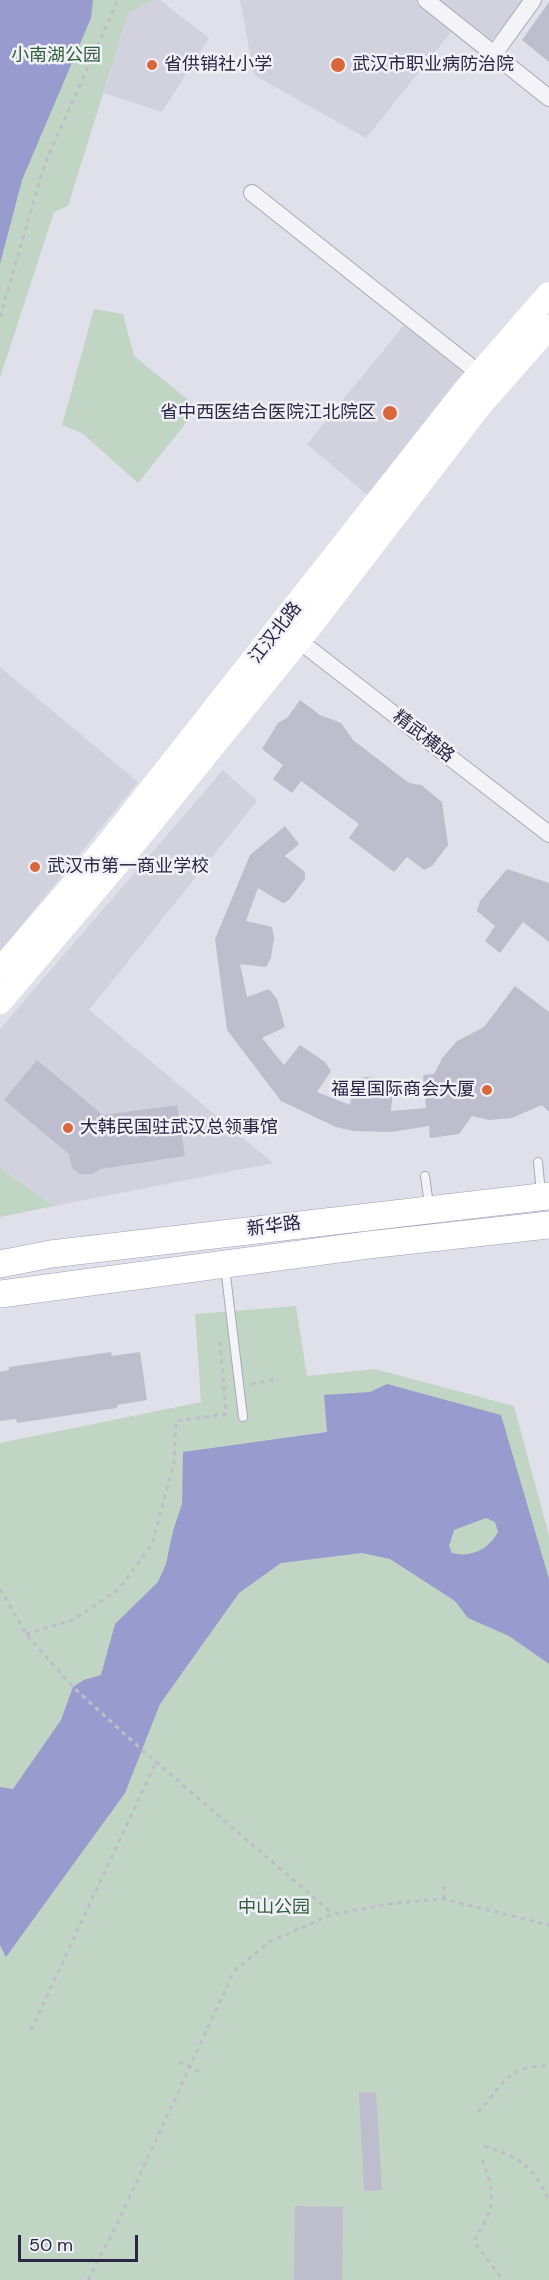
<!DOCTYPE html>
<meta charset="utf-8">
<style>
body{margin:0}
#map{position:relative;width:549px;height:2280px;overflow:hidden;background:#e0e0ea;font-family:"DM Sans",sans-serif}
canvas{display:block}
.scale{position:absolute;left:18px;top:2235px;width:120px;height:27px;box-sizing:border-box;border:3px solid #292743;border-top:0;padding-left:8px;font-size:18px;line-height:21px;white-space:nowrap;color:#292743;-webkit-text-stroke:4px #f0f0f7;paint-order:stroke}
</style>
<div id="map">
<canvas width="549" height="2280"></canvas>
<div class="scale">50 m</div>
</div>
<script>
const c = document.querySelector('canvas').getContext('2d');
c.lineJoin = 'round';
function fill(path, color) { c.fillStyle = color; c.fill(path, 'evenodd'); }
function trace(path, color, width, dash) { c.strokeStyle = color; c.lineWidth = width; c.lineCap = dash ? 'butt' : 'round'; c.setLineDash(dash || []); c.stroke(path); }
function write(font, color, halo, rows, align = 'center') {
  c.font = font + ' "DM Sans","Noto Sans SC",sans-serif'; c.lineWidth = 5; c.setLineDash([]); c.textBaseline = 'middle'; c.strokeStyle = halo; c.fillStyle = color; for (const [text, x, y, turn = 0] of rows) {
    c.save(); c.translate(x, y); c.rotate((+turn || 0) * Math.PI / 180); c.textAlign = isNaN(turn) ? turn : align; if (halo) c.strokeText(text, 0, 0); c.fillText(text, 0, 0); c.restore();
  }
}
const built = new Path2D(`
 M 153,0 L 160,0 L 209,38 L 162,112 L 104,93 L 128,14 Z
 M 240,0 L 524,0 L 480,55 L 451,32 L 366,138 L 254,75 Z
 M 404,325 L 474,381 L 373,500 L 307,444 Z
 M 0,667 L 138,782 L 0,952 Z
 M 223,770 L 257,801 L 89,1010 L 273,1163 L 54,1206 L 0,1168 L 0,1029 Z`);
const green = new Path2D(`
 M 0,0 L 153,0 L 128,14 L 68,206 L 54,212 L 0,378 Z
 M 94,309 L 123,314 L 134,356 L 198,408 L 138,483 L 82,433 L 62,425 Z
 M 0,1168 L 54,1206 L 0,1217 Z
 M 296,1306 L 307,1376 L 375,1369 L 514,1406 L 549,1536 L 549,2280 L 0,2280 L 0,1443 L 201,1402 L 195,1314 Z`);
const water = new Path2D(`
 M 0,0 L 93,0 L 91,18 L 22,180 L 0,264 Z
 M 387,1384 L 501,1415 L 549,1579 L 549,1664 L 509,1636 L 468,1618 L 455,1601 L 390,1559 L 362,1553 L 281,1563 L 239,1593 L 160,1704 L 125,1793 L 6,1957 L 0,1945 L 0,1787 L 13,1789 L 61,1720 L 73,1687 L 84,1680 L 101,1675 L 115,1624 L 158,1582 L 166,1564 L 173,1531 L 182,1504 L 183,1452 L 327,1432 L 324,1395 L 370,1392 ZM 486,1518 L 495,1522 L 498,1532 C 489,1549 471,1558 452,1553 L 449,1546 L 454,1530 Z`);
const building = new Path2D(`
 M 549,2 L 549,62 L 522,40 Z
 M 300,700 L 320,715 L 341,723 L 353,740 L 409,783 L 421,785 L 442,802 L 448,845 L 432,866 L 424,870 L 407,857 L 394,872 L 349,838 L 359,824 L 301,781 L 292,793 L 273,779 L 283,765 L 262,749 L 278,723 L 288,717 Z
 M 285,826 L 299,844 L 285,856 L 305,872 L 305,879 L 289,900 L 283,903 L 258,888 L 246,921 L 272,927 L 274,938 L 271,958 L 266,967 L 240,964 L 247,997 L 269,989 L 277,999 L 285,1027 L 262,1038 L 284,1065 L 300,1045 L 325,1062 L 331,1071 L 317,1092 L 350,1105 L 354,1079 L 366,1077 L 383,1079 L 393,1085 L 391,1111 L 426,1108 L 423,1075 L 434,1074 L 443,1057 L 457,1041 L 484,1027 L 515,986 L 549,1012 L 549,1112 L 542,1105 L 512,1118 L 489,1120 L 472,1116 L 459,1134 L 430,1138 L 429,1126 L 391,1132 L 354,1131 L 336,1127 L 281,1101 L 227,1030 L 215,939 L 250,855 Z
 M 507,869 L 549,883 L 549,942 L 523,922 L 500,953 L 485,941 L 495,926 L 477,911 L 480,901 Z
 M 37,1060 L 103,1115 L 177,1105 L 185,1156 L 101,1169 L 92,1174 L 80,1174 L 72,1168 L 69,1154 L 4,1100 Z
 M 111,1352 L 112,1356 L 140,1352 L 147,1400 L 117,1405 L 117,1408 L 17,1423 L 16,1419 L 0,1421 L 0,1372 L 9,1370 L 9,1367 Z
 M 376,2092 L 382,2190 L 364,2191 L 359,2093 Z
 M 295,2206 L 343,2207 L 342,2280 L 294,2280 Z`);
const path = new Path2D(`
 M 0,317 L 45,163 L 118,0
 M 251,1384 L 278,1379
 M 0,1589 L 26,1634 L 73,1687 L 141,1749 L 333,1914
 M 26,1634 L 73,1620 L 119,1589 L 152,1544 L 174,1463 L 176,1421 L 226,1414 L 220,1340
 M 443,1899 L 445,1886
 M 31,2030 L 156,1762
 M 179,2062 L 202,2073
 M 478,2112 C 504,2085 506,2065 549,2066
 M 484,2146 C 519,2158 535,2166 549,2202
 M 482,2160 C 490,2179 497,2202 485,2221 C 481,2229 477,2234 474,2242 L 503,2280
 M 88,2280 L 118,2222 L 234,1971 L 269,1942 L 333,1914 L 396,1903 L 443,1899 L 549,1925`);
const lane = new Path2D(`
 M 538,1162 L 541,1193
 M 425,1176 L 429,1205
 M 225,1267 L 243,1417`);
const street = new Path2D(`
 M 426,0 L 549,98
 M 494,54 L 533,0
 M 252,193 L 480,374
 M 298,640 L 549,834`);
const secondary = new Path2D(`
 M 0,970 L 104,849 L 466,389 L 549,294
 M 0,1002 L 119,862 L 309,628 L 482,403 L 549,327`);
const primary = new Path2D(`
 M 0,1264 L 51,1254 L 549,1196
 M 0,1294 L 368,1245 L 549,1225`);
const markers = [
 [152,65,6,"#d8673c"],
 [338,65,8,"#d8673c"],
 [390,413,8,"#d8673c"],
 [35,867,6,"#d8673c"],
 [487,1090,6,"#d8673c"],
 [68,1128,6,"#d8673c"]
];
const parkNames = [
 ["小南湖公园",56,56],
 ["中山公园",274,1908]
];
const poiNames = [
 ["省供销社小学",164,65],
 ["武汉市职业病防治院",352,65],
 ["省中西医结合医院江北院区",376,413,"right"],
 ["武汉市第一商业学校",47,867],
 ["福星国际商会大厦",475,1090,"right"],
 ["大韩民国驻武汉总领事馆",80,1128]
];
const streetNames = [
 ["江汉北路",276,633,-52],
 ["精武横路",423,737,38],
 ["新华路",274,1227,-7]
];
fill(built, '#d2d2df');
fill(green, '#c0d5c4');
fill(water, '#989bcd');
fill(building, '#bebdcd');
trace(lane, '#a9a8b8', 10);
trace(street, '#a9a8b8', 18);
trace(primary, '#9f9eb7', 28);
trace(path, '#bebec9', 3, [4.5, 4.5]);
trace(lane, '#f3f3f8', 8);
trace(street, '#f3f3f8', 16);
trace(secondary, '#fff', 24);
trace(primary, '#fff', 27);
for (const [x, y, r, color] of markers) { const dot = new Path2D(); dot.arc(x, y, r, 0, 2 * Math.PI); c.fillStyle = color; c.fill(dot); trace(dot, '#f0f0f7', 2); }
write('18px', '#33603e', '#f0f0f7', parkNames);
write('18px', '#292743', '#f0f0f7', poiNames, 'left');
write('18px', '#292743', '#f0f0f7', streetNames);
</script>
